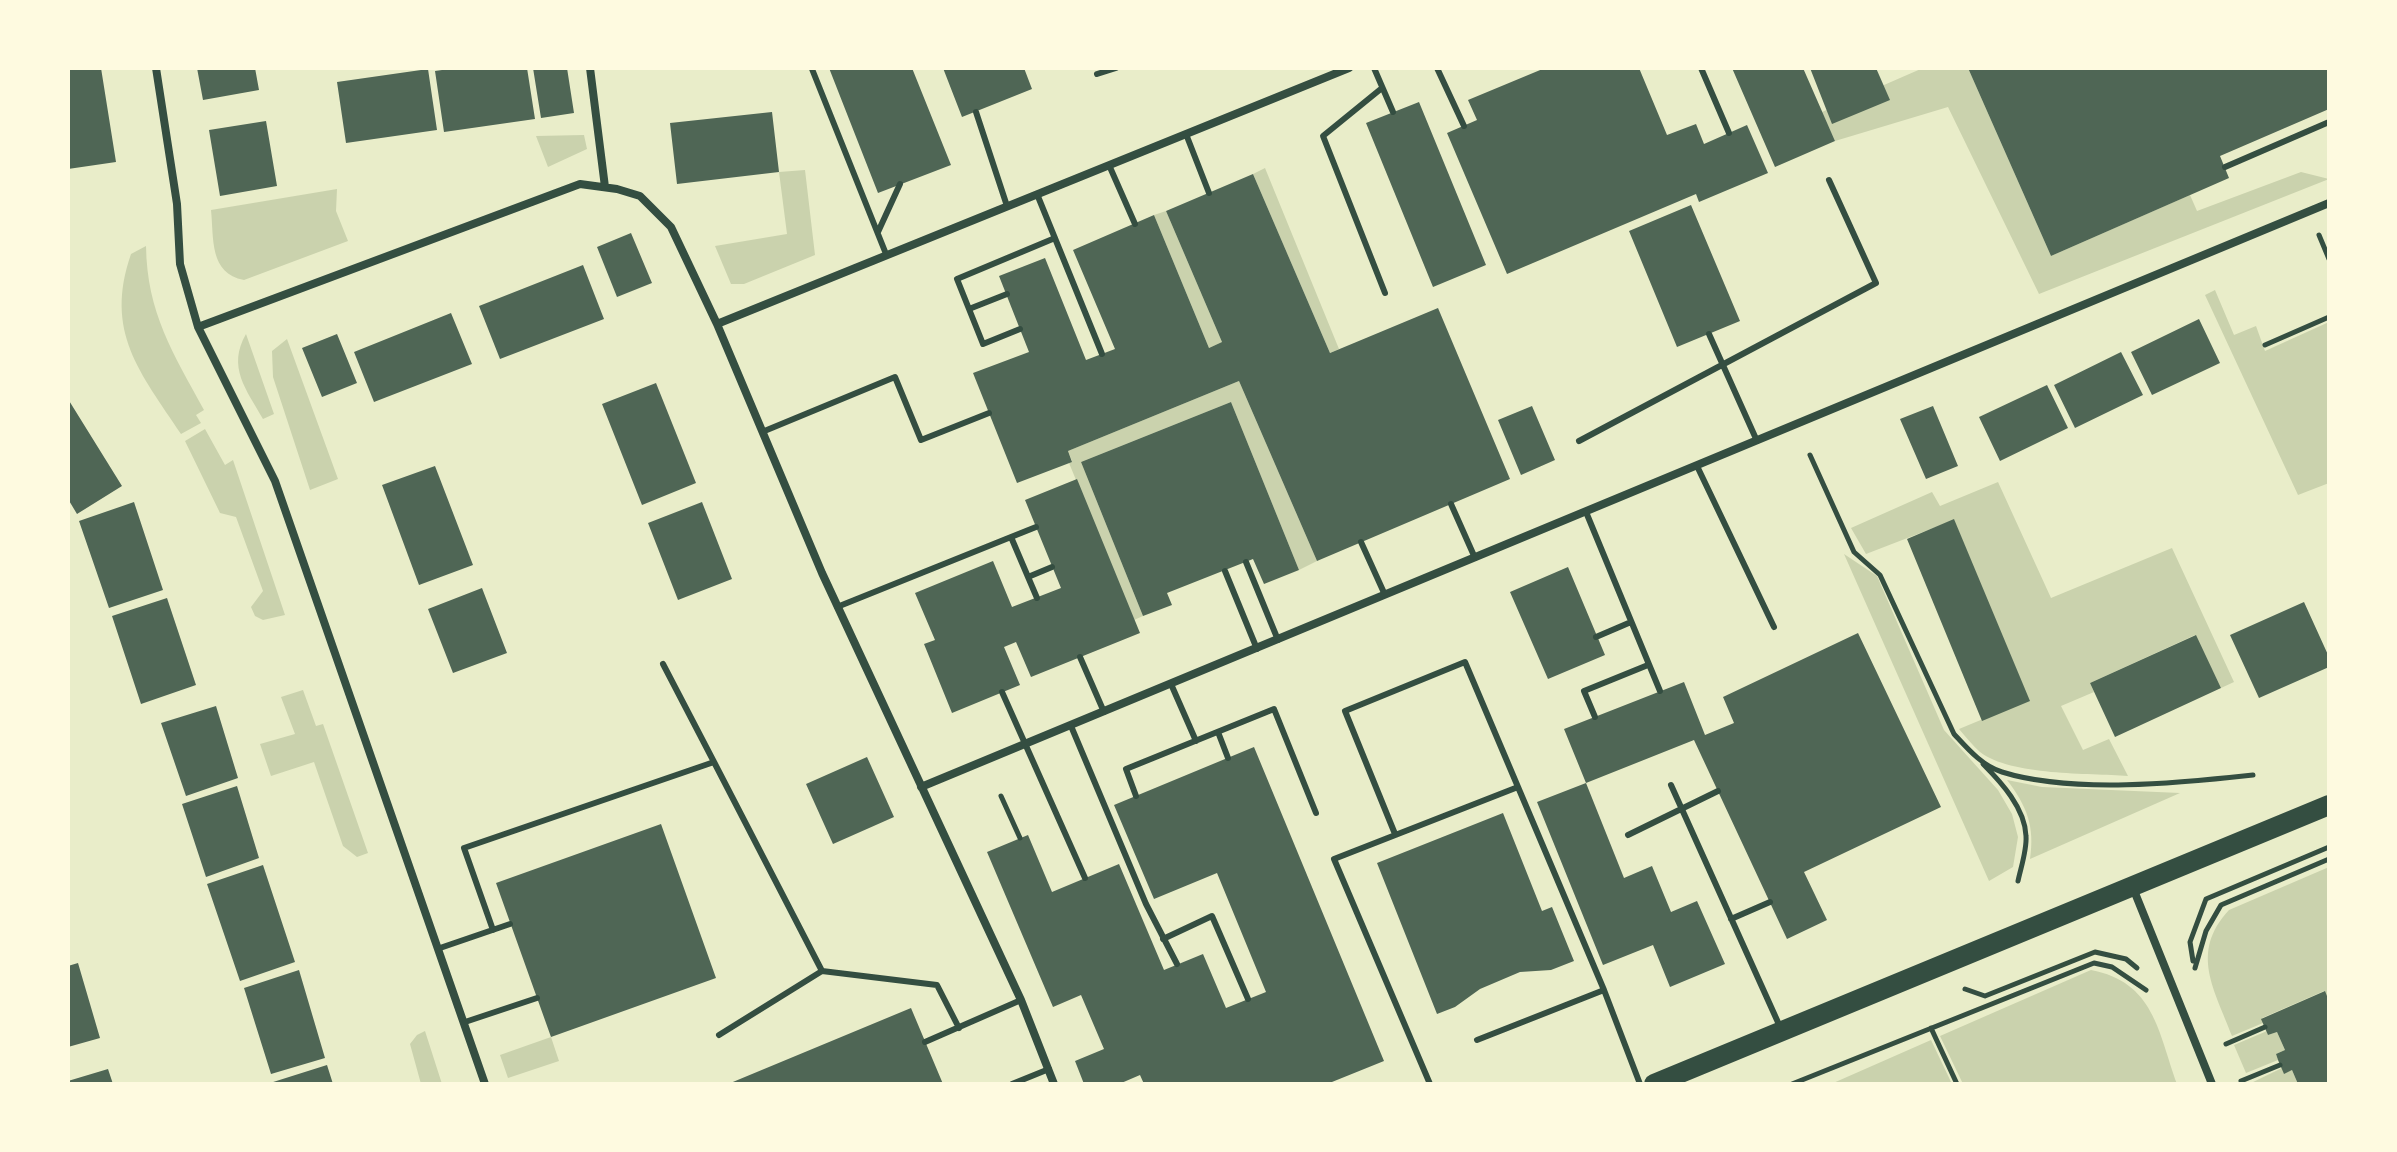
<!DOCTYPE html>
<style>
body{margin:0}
#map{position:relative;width:2397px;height:1152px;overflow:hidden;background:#e9edc9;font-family:"Nunito Sans",sans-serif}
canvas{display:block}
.frame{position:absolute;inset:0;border:70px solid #fefae0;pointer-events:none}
</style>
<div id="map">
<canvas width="2397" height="1152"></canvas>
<div class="frame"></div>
</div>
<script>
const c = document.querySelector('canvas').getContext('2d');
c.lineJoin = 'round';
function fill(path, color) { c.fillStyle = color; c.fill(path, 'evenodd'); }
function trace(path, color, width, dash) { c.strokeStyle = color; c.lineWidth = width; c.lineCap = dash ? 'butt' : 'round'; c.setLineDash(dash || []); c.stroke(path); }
const green = new Path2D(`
 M 1923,68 L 1968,68 L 2051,256 L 2190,195 L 2197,211 L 2301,172 L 2329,179 L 2039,294 L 1948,107 L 1835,141 L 1822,112 Z
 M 584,135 L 587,149 L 548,167 L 536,136 Z
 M 1265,168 L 1339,349 L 1330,353 L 1253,174 Z
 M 805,170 L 815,255 L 744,284 L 731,284 L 715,246 L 787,234 L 779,172 Z
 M 337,189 L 336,211 L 348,241 L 244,280 C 209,273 214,239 211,210 Z
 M 1166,211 L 1222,342 L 1209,348 L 1154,215 Z
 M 146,246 C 147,313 173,353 204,410 L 196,415 L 201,423 L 181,434 C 140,372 104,332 131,254 Z
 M 2215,290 L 2234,335 L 2256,326 L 2265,351 L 2329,322 L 2329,483 L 2298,495 L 2205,295 Z
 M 246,334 L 274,414 L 263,419 C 246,389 227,367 246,334 Z
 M 287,339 L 338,479 L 310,490 L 273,377 L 272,351 Z
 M 1239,381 L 1317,561 L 1299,570 L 1231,402 L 1081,462 L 1143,616 L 1134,620 L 1069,463 L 1072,461 L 1068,451 Z
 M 205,429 L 225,465 L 233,460 L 285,615 L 263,620 L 255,616 L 251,607 L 263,591 L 236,517 L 220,513 L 185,441 Z
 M 1998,482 L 2051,598 L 2172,548 L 2234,682 L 2221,688 L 2195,635 L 2090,683 L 2094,692 L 2061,706 L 2083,750 L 2109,739 L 2128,776 C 2089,773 2011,776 1980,752 C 1973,746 1966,737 1959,729 L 2029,700 L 1954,520 L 1866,554 L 1851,528 L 1932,492 L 1940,506 Z
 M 1844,554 L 1877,576 L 1944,730 L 1998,790 L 2012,814 L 2018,837 L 2013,867 L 1989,881 Z
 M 303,690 L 316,726 L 323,724 L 368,853 L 357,857 L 343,846 L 314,762 L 271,776 L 260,744 L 295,734 L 281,697 Z
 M 2007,780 L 2042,787 L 2180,793 L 2030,859 C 2035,827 2027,806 2007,780 Z
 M 2329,867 L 2329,1001 L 2324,991 L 2262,1018 L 2263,1023 L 2232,1036 C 2215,990 2189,953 2229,910 Z
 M 2091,970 C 2154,982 2158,1031 2177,1084 L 1963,1084 L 1940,1036 Z
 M 425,1031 L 442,1084 L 421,1084 L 410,1044 L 417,1035 Z
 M 2267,1031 L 2268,1035 L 2277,1032 L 2285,1050 L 2276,1054 L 2278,1060 L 2246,1073 L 2234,1045 Z
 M 551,1037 L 559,1061 L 508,1078 L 500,1055 Z
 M 1931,1040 L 1952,1084 L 1831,1084 Z
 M 2282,1068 L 2284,1073 L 2292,1070 L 2298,1084 L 2249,1084 Z`);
const building = new Path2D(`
 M 101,68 L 116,162 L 68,169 L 68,69 Z
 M 197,68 L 255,68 L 259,90 L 203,100 Z
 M 456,68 L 527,68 L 535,119 L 444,132 L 435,71 Z
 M 533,68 L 567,68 L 574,113 L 541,118 Z
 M 829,68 L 912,68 L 951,165 L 878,193 Z
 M 943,68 L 1024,68 L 1032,89 L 962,117 Z
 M 1545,68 L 1639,68 L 1667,135 L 1696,124 L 1704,144 L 1747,125 L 1768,173 L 1699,202 L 1696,194 L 1507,274 L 1447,133 L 1477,120 L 1468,100 Z
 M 1732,68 L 1803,68 L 1835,141 L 1775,167 Z
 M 1810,68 L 1876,68 L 1890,100 L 1832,124 Z
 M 1968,68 L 2329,68 L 2329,109 L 2220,156 L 2229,178 L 2051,256 Z
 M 428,69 L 437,130 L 346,143 L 337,82 Z
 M 1419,102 L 1486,265 L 1433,287 L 1366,123 Z
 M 772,112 L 779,172 L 677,184 L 670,123 Z
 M 266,121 L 277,186 L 220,196 L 209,130 Z
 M 1253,174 L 1330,353 L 1438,308 L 1510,479 L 1317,561 L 1239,381 L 1068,451 L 1072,462 L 1017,483 L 973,373 L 1029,352 L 999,276 L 1045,258 L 1086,360 L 1115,349 L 1073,250 L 1154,215 L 1209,348 L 1222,342 L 1166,211 Z
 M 1691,205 L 1740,321 L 1677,347 L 1629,231 Z
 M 631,233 L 652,283 L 617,297 L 597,247 Z
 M 583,265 L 604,319 L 500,359 L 479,306 Z
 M 451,313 L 472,364 L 374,402 L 354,352 Z
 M 2199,319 L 2220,363 L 2152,395 L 2131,352 Z
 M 337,334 L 357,383 L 322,397 L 302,348 Z
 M 2121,352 L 2143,395 L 2075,428 L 2054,385 Z
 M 656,383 L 696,483 L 642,505 L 602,404 Z
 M 2047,385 L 2068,428 L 2000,461 L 1979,417 Z
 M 68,399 L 122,486 L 77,514 L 68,499 Z
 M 1231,402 L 1299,570 L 1264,584 L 1253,559 L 1167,593 L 1172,605 L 1143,616 L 1081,462 Z
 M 1532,406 L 1555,460 L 1521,475 L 1498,420 Z
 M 1933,406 L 1958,466 L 1926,479 L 1900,419 Z
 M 435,466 L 473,565 L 419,585 L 382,485 Z
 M 1077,479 L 1140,633 L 1031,677 L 1016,642 L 1004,647 L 1020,685 L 952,713 L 924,644 L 935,640 L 915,593 L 993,561 L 1012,607 L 1061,588 L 1025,500 Z
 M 134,502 L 163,590 L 109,608 L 79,521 Z
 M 702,502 L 732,579 L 678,600 L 648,523 Z
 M 1954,519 L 2030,701 L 1982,721 L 1907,539 Z
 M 1568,567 L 1605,655 L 1548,679 L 1510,592 Z
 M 482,588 L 507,653 L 453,673 L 428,609 Z
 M 167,598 L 196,685 L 141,704 L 112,616 Z
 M 2304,602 L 2329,657 L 2329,667 L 2259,698 L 2230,635 Z
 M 1858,633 L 1941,807 L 1804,872 L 1827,920 L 1787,939 L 1694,740 L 1586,783 L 1564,729 L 1684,682 L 1705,735 L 1734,723 L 1723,697 Z
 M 2196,635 L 2221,688 L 2115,737 L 2090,683 Z
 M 216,706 L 238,778 L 186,796 L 161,723 Z
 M 1254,747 L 1384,1061 L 1327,1084 L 1144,1084 L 1140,1075 L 1119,1084 L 1084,1084 L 1075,1061 L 1104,1049 L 1081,995 L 1053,1007 L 987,852 L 1028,835 L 1052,892 L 1119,864 L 1164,970 L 1203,954 L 1226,1008 L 1266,992 L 1217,873 L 1154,899 L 1114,805 Z
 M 867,757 L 894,817 L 833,844 L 806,784 Z
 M 1586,783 L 1624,878 L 1652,866 L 1671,912 L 1697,901 L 1725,964 L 1670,987 L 1653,945 L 1603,965 L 1537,802 Z
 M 237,786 L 259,858 L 206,877 L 182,804 Z
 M 1503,813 L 1542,911 L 1552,907 L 1574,961 L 1551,970 L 1520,972 L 1480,989 L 1455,1007 L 1437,1014 L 1377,863 Z
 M 661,824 L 716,978 L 551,1037 L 496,883 Z
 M 263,865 L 295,962 L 240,981 L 207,884 Z
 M 78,963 L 100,1038 L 68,1047 L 68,966 Z
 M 299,970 L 325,1058 L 271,1074 L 244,988 Z
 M 2325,991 L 2329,1001 L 2329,1084 L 2298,1084 L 2292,1070 L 2284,1074 L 2278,1060 L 2276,1054 L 2285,1050 L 2277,1032 L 2268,1035 L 2261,1019 Z
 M 911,1008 L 943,1084 L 728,1084 Z
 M 327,1065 L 333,1084 L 271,1084 L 270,1083 Z
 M 108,1069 L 113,1084 L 68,1084 L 68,1081 Z`);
const path = new Path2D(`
 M 2319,235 L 2329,259
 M 2265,345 L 2329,317
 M 1810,455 L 1854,552 L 1880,575 L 1954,734 C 1967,748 1982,766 2002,772 C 2072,794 2180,783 2253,775
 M 1983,764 C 2001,782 2025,808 2026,836 C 2027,850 2021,867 2018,881
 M 1001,796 L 1020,838
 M 2193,961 L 2190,942 L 2206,899 L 2329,847
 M 2195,968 L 2206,931 L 2221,905 L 2329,859
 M 1965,989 L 1985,996 L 2095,952 L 2126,959 L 2137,968
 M 1931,1028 L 1957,1084
 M 2226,1044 L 2265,1027
 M 2241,1081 L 2280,1065
 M 1792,1084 L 2094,963 L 2112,967 L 2146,990`);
const service = new Path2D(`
 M 1374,68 L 1393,112
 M 1437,68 L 1464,126
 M 1701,68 L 1729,133
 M 812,69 L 886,254
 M 1097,74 L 1116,68
 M 1382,88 L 1323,136 L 1385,293
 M 976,112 L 1007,206
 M 1186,134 L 1209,193
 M 1109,165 L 1135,224
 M 2225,167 L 2329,122
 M 1037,194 L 1102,354
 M 878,232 L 900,184
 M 969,309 L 1007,294
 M 1020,329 L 983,344 L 957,279 L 1055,238
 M 1709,334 L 1757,441
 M 762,432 L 895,377 L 921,440 L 989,413
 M 1579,441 L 1876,283 L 1829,180
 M 1697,466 L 1774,627
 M 1451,504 L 1475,558
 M 1586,512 L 1660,691
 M 1011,537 L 1036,527
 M 1361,542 L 1385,595
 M 1246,562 L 1278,640
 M 1225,571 L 1257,649
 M 1028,577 L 1052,567
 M 837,607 L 1011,537 L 1037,598
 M 1596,637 L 1631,622
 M 1080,657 L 1104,712
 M 663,664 L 714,762
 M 1171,684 L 1196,741
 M 1002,692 L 1085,878
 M 1595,717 L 1584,691 L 1648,665
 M 1071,726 L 1146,904 L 1177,964
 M 1218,732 L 1228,758
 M 1671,785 L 1781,1029
 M 1136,796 L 1126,769 L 1274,709 L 1316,813
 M 1395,834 L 1345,711 L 1465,662 L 1518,787
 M 1628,835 L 1718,791
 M 1731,919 L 1770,902
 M 493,930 L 464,848 L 714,762 L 822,971 L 937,985 L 959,1028
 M 1163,939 L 1212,916 L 1248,999
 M 440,948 L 510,924
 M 465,1022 L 537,998
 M 719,1035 L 822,971
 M 1477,1040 L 1604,990
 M 925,1042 L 1021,1000
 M 1012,1084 L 1049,1069
 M 1430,1084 L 1334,859 L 1518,787 L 1604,990 L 1640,1084`);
const minor = new Path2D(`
 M 156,68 L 177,204 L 180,264 L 198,327 L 275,481 L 485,1084
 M 590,68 L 605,187
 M 717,324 L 1349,68
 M 198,327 L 580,184 L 617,189 L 640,196 L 671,227 L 717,324 L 822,573 L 1021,1000 L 1054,1084
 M 921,787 L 2329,203
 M 2133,888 L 2212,1084`);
const primary = new Path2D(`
 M 1654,1084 L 2329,805`);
fill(green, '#cad2ad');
fill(building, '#4f6655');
trace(path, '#344e41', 5);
trace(service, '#344e41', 6);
trace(minor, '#344e41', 8);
trace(primary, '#344e41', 20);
</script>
